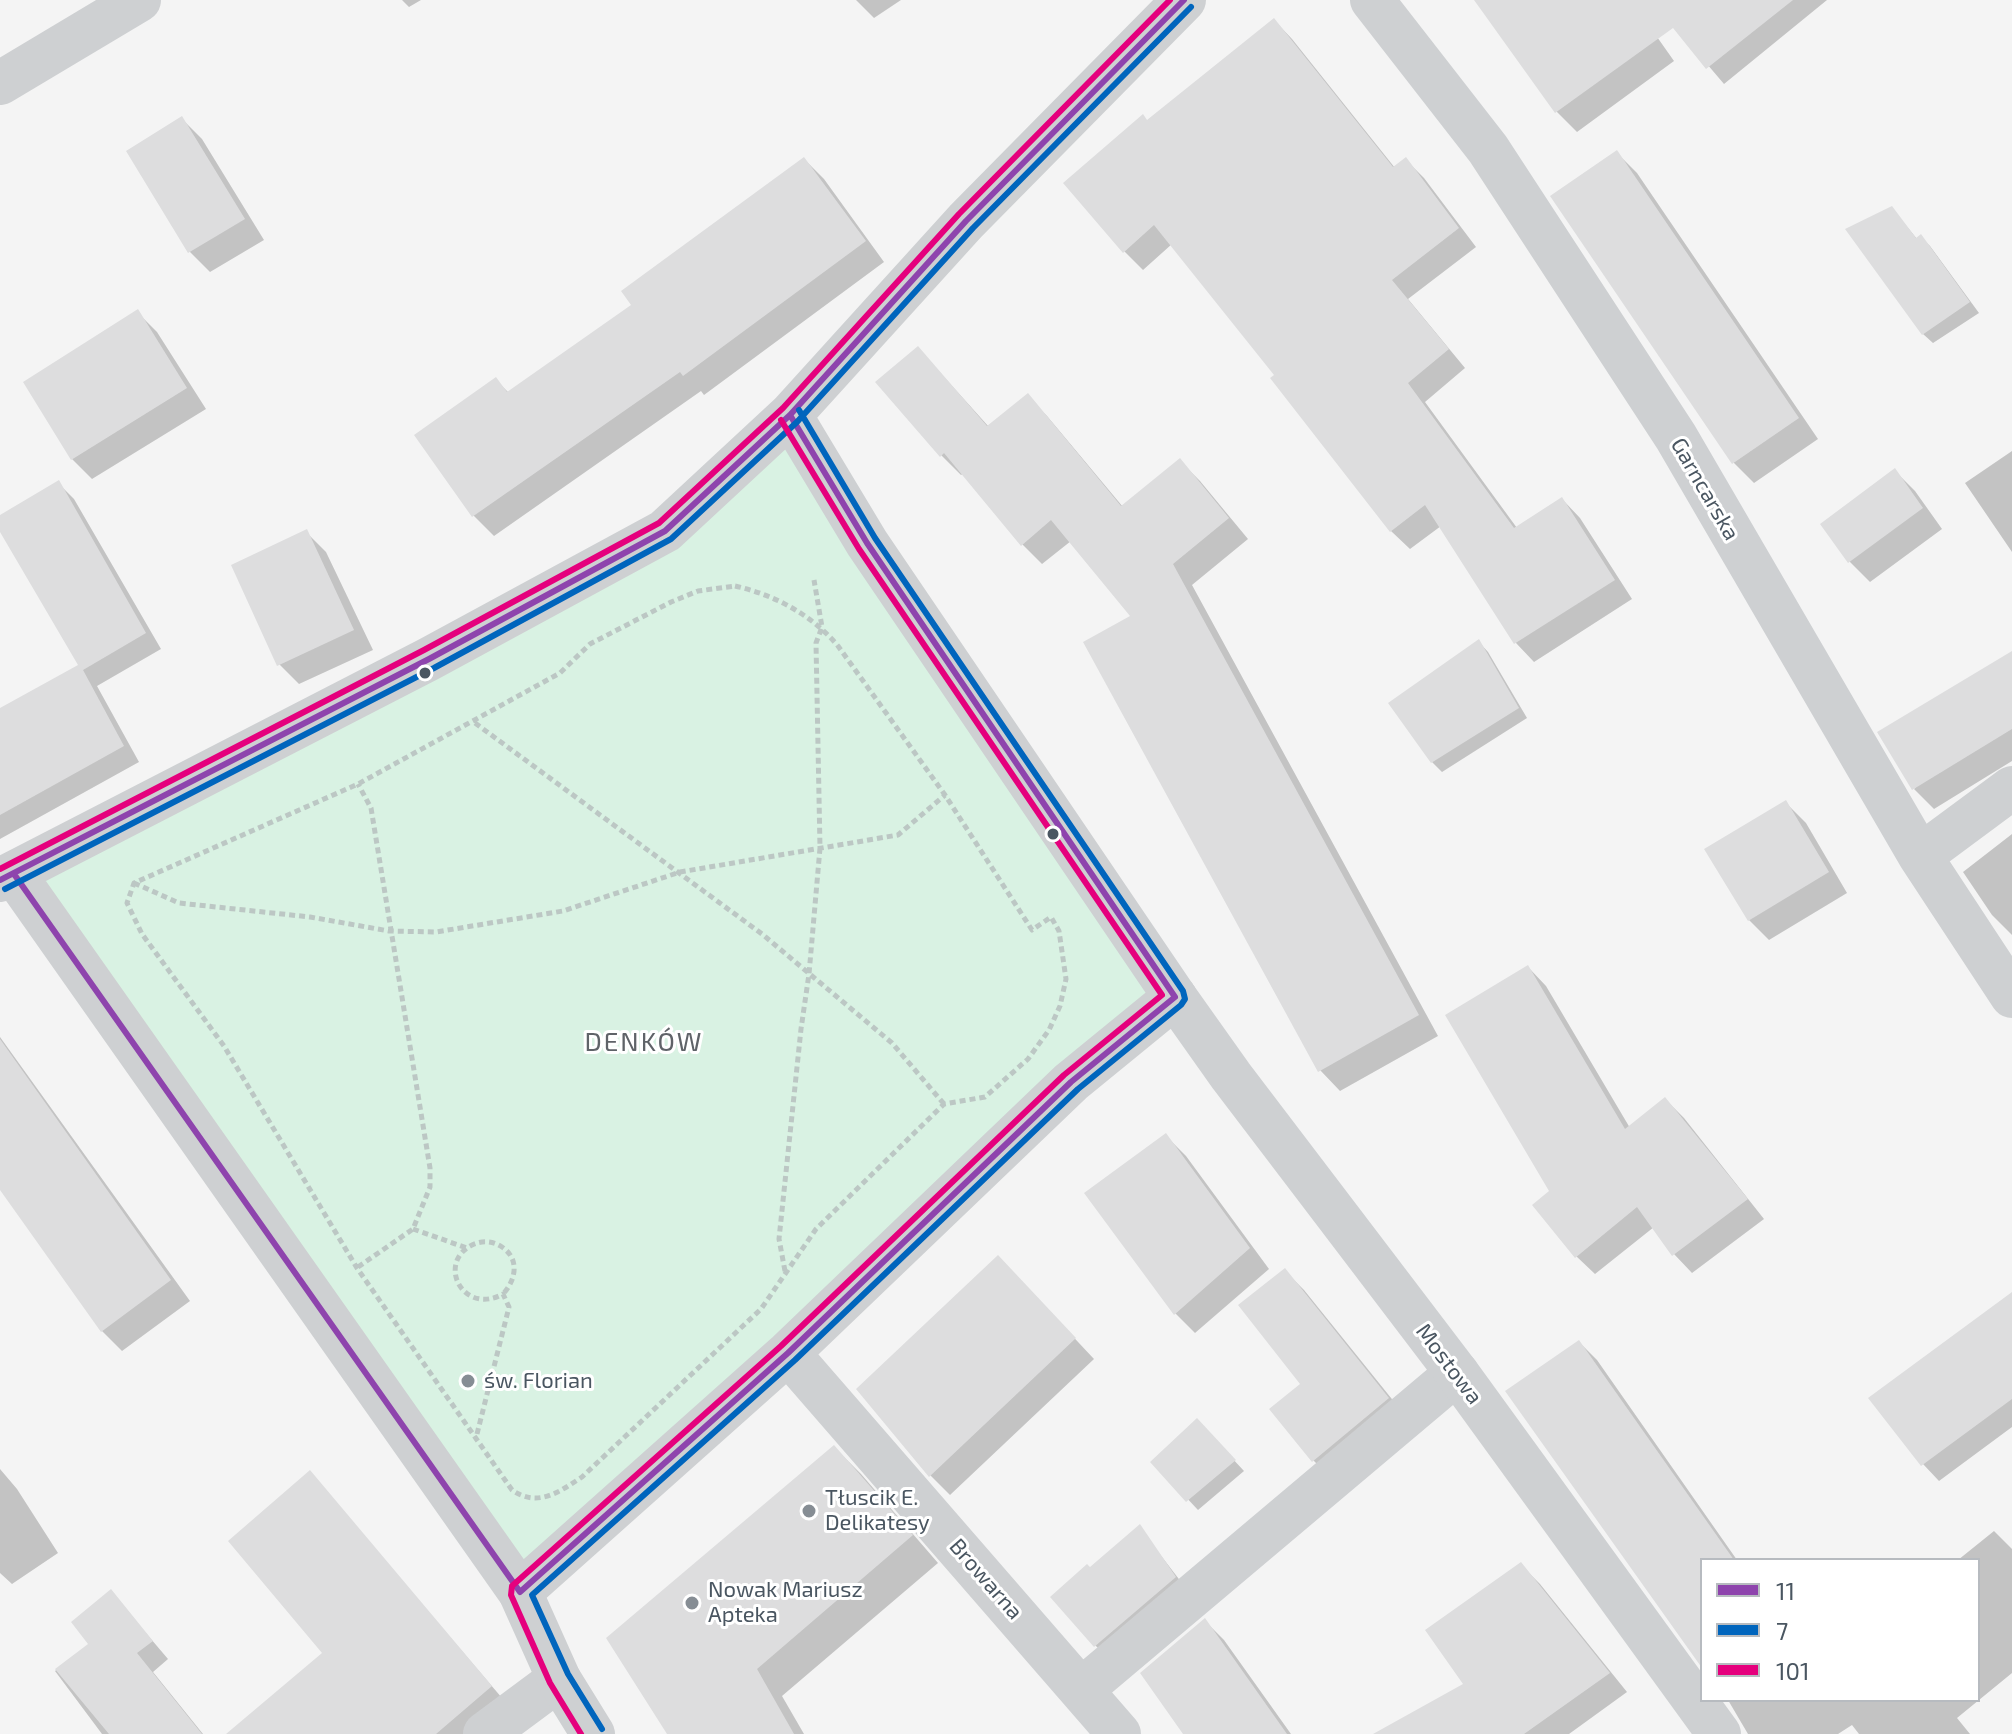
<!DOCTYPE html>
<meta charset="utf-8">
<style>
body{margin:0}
#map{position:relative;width:2012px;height:1734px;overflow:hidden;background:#f4f4f4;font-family:"Exo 2",sans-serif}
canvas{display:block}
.legend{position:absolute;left:1700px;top:1558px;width:280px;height:144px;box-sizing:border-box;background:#fff;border:2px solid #b7bbc0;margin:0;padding:10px 14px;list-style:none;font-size:24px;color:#4a5661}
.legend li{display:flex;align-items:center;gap:16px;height:40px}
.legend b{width:40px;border:2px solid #b7bbc0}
</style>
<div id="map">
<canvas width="2012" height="1734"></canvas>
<ul class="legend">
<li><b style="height:10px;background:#8e44ad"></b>11</li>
<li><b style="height:10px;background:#0065bd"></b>7</li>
<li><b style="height:10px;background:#e5007d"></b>101</li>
</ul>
</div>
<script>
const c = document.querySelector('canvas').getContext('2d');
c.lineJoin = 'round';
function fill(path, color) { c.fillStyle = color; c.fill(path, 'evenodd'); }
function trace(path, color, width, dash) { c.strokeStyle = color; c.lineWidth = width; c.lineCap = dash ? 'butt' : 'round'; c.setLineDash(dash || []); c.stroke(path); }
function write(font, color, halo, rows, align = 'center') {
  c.font = font + ' "Exo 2",sans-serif'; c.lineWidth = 6; c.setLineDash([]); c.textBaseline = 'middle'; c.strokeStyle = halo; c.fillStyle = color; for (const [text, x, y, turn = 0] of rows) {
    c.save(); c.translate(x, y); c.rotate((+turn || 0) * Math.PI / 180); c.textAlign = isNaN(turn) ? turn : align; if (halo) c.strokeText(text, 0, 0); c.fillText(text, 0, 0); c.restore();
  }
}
const green = new Path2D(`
 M 790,415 L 1175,997 L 520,1592 L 14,874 L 665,531 Z`);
const shadow = new Path2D(`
 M 402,0 L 421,0 L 409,7 Z
 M 856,0 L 901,0 L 874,18 Z
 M 1491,0 L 1631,0 L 1674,61 L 1577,132 L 1557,112 Z
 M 1690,0 L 1827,0 L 1724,84 L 1667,17 Z
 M 1274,20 L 1292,39 L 1395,168 L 1406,160 L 1424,178 L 1476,247 L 1408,299 L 1465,368 L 1425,402 L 1517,528 L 1562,499 L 1580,518 L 1632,599 L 1534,662 L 1516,643 L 1441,526 L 1410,549 L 1391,531 L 1276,376 L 1172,244 L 1143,270 L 1124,251 L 1148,122 Z
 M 182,119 L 202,139 L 264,240 L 210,272 L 190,252 Z
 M 1617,153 L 1637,173 L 1818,439 L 1754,483 L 1734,463 Z
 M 804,159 L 824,179 L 884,262 L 704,395 L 701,391 L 494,536 L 474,516 L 417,435 L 496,380 L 509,393 L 634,305 Z
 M 1892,208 L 1917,239 L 1920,236 L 1930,246 L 1979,313 L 1933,343 L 1923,334 Z
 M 137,312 L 157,332 L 206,409 L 92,479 L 72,459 Z
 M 918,348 L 989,427 L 1027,396 L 1047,416 L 1123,507 L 1180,461 L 1200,481 L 1248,539 L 1192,585 L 1438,1036 L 1340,1091 L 1320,1070 L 1133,617 L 1071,541 L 1042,564 L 1022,544 L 964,473 L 961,475 L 941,455 Z
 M 2012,451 L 2012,552 L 1965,483 Z
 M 1895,471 L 1915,491 L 1942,529 L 1870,582 L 1850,562 L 1823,524 Z
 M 58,483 L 74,499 L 161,649 L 97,686 L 139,762 L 0,839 L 0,710 L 80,666 L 0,528 L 0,517 Z
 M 306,532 L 326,552 L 373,650 L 299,684 L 279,664 Z
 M 1479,642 L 1488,652 L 1527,718 L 1442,772 L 1432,762 Z
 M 2012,676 L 2012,761 L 1934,809 L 1914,789 Z
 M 1786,803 L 1806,823 L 1847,893 L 1769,940 L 1749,920 Z
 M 2012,834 L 2012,935 L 1992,915 L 1963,872 Z
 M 1528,967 L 1546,986 L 1630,1128 L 1665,1099 L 1684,1118 L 1764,1219 L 1692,1273 L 1674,1254 L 1654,1227 L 1595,1274 L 1576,1256 L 1551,1191 Z
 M 0,1037 L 190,1301 L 122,1351 L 102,1331 L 0,1187 Z
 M 1166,1136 L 1186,1156 L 1269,1269 L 1195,1333 L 1175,1313 Z
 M 1284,1270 L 1304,1290 L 1408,1419 L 1334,1481 L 1314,1461 L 1272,1409 L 1303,1385 Z
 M 1018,1278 L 1094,1359 L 950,1495 L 930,1475 Z
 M 2012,1294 L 2012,1427 L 1939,1481 L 1923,1464 Z
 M 1579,1342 L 1597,1360 L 1737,1560 L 1702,1560 L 1702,1664 Z
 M 1206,1430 L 1244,1471 L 1198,1510 L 1153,1462 Z
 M 834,1447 L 861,1474 L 938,1563 L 782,1696 L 804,1734 L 669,1734 Z
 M 0,1469 L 17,1489 L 58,1553 L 12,1584 L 0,1573 Z
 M 310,1473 L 508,1705 L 473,1734 L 229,1734 L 325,1653 Z
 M 1139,1527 L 1185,1587 L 1105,1655 L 1095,1645 L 1090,1570 Z
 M 1994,1531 L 2012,1549 L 2012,1673 L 1957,1718 L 1970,1734 L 1859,1734 L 1852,1725 L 1838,1734 L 1748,1734 L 1728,1700 L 1978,1700 L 1978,1560 L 1958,1560 Z
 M 1521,1565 L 1540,1584 L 1627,1692 L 1569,1734 L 1377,1734 L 1466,1684 Z
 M 111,1592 L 168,1659 L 153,1672 L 203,1734 L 102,1734 L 55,1671 L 91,1644 Z
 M 1205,1621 L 1224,1640 L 1291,1734 L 1186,1734 Z`);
const building = new Path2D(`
 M 1474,0 L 1793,0 L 1706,69 L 1673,28 L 1555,113 Z
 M 1274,18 L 1393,167 L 1406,157 L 1459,228 L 1392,280 L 1449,349 L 1408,383 L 1514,528 L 1562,497 L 1615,580 L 1514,644 L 1425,505 L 1390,532 L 1270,378 L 1274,375 L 1154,225 L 1123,253 L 1063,183 L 1143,114 L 1147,120 Z
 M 182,116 L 245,219 L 188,253 L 126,151 Z
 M 1617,150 L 1799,418 L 1732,464 L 1550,196 Z
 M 804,157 L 866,241 L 683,376 L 680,372 L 472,517 L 414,435 L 496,377 L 507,392 L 631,305 L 621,291 Z
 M 1892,206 L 1916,238 L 1921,234 L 1970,302 L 1922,335 L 1845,229 Z
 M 138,309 L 187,388 L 71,460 L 23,382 Z
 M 918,346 L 987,426 L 1028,393 L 1121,506 L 1180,458 L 1229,518 L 1173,564 L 1419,1015 L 1318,1072 L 1083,642 L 1130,616 L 1051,520 L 1021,546 L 944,453 L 940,457 L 875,382 Z
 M 1895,468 L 1923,508 L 1848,563 L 1820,524 Z
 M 59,480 L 146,633 L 83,670 L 124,746 L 0,815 L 0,708 L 78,665 L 0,532 L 0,515 Z
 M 307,529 L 354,630 L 277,666 L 231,565 Z
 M 1479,639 L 1519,708 L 1431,763 L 1388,703 Z
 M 2012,651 L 2012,729 L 1912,790 L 1877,732 Z
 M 1786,800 L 1829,872 L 1748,921 L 1704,849 Z
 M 1528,965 L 1625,1129 L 1665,1097 L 1748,1199 L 1672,1256 L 1637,1207 L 1575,1258 L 1532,1205 L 1549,1191 L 1445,1015 Z
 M 0,1039 L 171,1280 L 101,1332 L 0,1190 Z
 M 1166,1133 L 1250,1248 L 1174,1315 L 1084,1193 Z
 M 998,1255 L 1076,1338 L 929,1477 L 856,1389 Z
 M 1285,1268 L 1389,1398 L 1312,1462 L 1269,1409 L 1300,1384 L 1238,1305 Z
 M 2012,1292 L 2012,1399 L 1921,1466 L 1868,1398 Z
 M 1579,1340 L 1734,1560 L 1702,1560 L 1702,1668 L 1505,1391 Z
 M 1197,1418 L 1236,1460 L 1186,1502 L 1150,1462 Z
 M 834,1445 L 913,1535 L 757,1669 L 794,1734 L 667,1734 L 606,1638 Z
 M 310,1470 L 492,1686 L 436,1734 L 226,1734 L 322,1653 L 228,1541 Z
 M 1140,1524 L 1176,1577 L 1094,1647 L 1050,1597 L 1087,1564 L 1090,1567 Z
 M 1521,1562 L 1610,1673 L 1524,1734 L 1373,1734 L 1463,1684 L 1425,1630 Z
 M 111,1589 L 153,1641 L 137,1653 L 202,1734 L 109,1734 L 55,1669 L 88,1644 L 71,1622 Z
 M 1205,1618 L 1287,1734 L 1183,1734 L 1140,1673 Z`);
const path = new Path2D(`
 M 735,586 C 775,595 812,615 838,646 L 945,795 L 1032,930 L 1051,917 L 1059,931 L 1066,979 L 1060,1006 L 1049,1030 L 1028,1059 L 985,1097 L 944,1104 L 816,1229 L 761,1309 L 582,1477 C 559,1492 538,1508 512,1490 L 357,1268 L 224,1046 L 142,934 L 127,903 L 134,883 L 358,784 L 560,673 L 590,644 L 671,602 L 698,591 Z
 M 475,723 L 762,934 L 892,1043 L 944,1104
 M 134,883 L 179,903 L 310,917 L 389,931 L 436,932 L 563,911 L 680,872 L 898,835 L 945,795
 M 413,1229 L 467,1248
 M 358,1267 L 413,1229 L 430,1187 L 430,1168 L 371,808 L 358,784
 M 785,1271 L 779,1239 L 801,1029 L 809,974 L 820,848 L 816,643 L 822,627 L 814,580
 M 477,1434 L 509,1307 L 503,1294 C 463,1316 436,1263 472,1245 C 482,1240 493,1241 502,1247 C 520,1259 516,1280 503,1294`);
const minor = new Path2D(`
 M 1372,0 L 1488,149 L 1676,437 L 1920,856 L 2012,996
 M 0,83 L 139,0
 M 1920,856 L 2012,788
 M 788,1353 L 1119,1734
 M 520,1592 L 788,1353 L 1071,1082 L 1175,997
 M 1081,1690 L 1457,1373
 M 485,1734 L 559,1679`);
const tertiary = new Path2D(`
 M 790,415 L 867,543 L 1175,997 L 1231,1076 L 1457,1373 L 1719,1734
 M 14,874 L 520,1592 L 559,1679 L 593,1734
 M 0,880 L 429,659 L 665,531 L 790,415 L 966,221 L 1184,0`);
const bus1 = new Path2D(`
 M 14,874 L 520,1592 L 788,1353 L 1071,1082 L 1175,997 L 867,543 L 790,415
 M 0,880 L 429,659 L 665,531 L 790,415 L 966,221 L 1184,0`);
const bus2 = new Path2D(`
 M 5,889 L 434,668 L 671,539 L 797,422 L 973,228 L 1191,7
 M 602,1729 L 568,1674 L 532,1595 L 795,1360 L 1078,1089 L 1181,1005 L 1185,999 L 1183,991 L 875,538 L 799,410`);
const bus3 = new Path2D(`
 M 0,869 L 424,650 L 659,523 L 783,408 L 959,214 L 1170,0
 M 581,1734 L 550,1683 L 511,1595 L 512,1586 L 781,1346 L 1064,1075 L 1162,995 L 859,549 L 781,420`);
const markers = [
 [425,673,7,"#4a5661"],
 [1053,834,7,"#4a5661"],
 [468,1381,8,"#868d94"],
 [809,1511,8,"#868d94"],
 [692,1603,8,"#868d94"]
];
const streetNames = [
 ["Garncarska",1705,489,60],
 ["Mostowa",1449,1364,53],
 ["Browarna",986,1579,49]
];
const poiNames = [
 ["św. Florian",484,1381],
 ["Tłuscik E.",825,1498],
 ["Delikatesy",825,1523],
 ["Nowak Mariusz",708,1590],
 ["Apteka",708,1615]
];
const quarterNames = [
 ["DENKÓW",644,1042]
];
fill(green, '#d9f2e3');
fill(shadow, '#0003');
fill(building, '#ddddde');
trace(path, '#bcc7c4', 5, [6, 4]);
trace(minor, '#ced0d2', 44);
trace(tertiary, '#ced0d2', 44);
trace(bus1, '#8e44ad', 6);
trace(bus2, '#0065bd', 6);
trace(bus3, '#e5007d', 6);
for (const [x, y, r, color] of markers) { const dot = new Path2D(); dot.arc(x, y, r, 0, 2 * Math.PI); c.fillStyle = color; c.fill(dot); trace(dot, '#fff', 3); }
write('22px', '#4a5661', '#fff', streetNames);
write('22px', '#4a5661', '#fff', poiNames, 'left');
c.letterSpacing = '2px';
write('26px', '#5f6368', '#fff', quarterNames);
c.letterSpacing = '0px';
</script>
